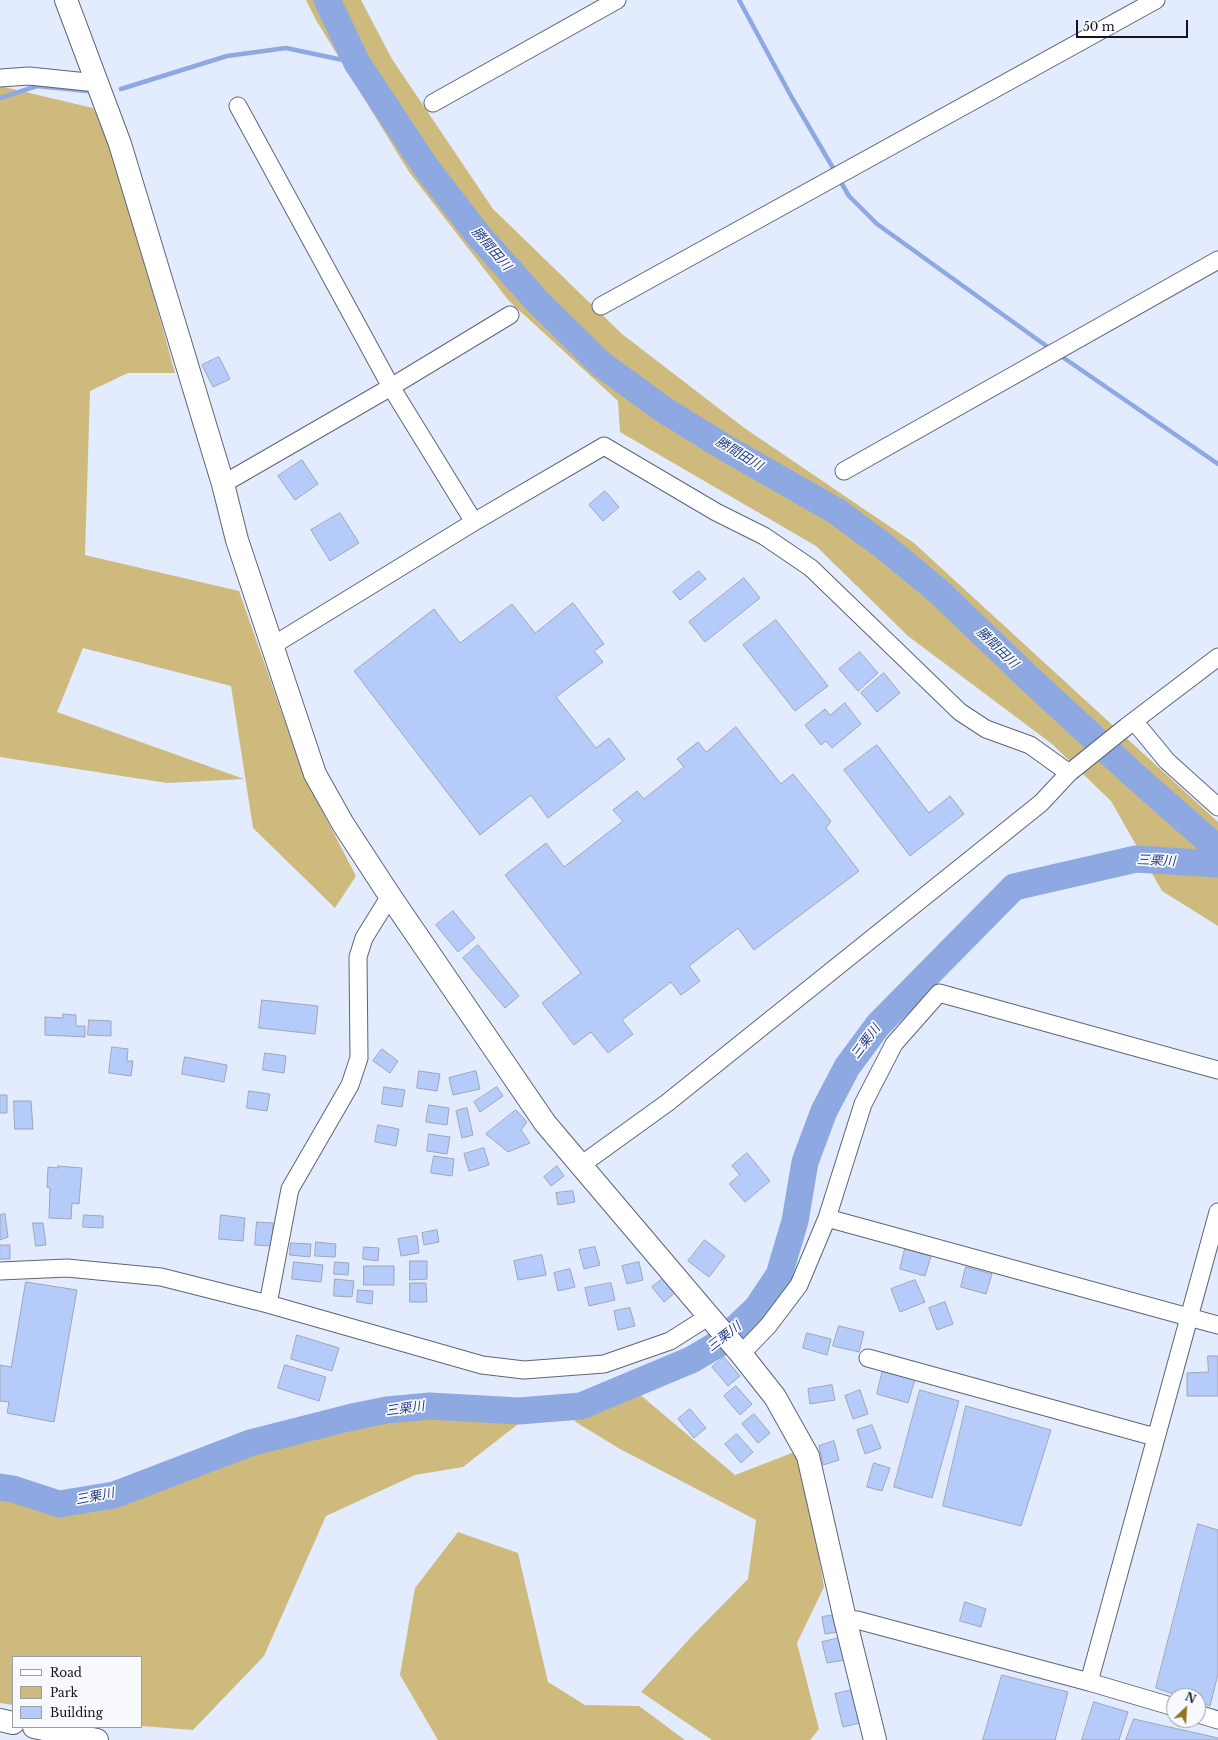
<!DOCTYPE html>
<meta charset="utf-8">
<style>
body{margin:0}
#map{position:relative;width:1218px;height:1740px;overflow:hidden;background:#e3ecfe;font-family:"Libre Baskerville",serif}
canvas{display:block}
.legend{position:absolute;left:12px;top:1656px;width:130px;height:72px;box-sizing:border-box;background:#f7f9fc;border:1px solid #9c9ea2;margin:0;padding:5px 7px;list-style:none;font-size:12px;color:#13161c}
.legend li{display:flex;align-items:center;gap:8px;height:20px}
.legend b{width:20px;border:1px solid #9c9ea2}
.north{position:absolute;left:1166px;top:1688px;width:40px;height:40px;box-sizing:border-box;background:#f7f9fc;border:1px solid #9c9ea2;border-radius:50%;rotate:25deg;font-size:11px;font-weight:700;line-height:16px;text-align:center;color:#13161c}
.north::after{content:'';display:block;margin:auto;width:14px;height:18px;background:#91761c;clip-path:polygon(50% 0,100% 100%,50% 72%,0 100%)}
.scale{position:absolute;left:1076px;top:20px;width:112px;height:18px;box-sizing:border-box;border:2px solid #13161c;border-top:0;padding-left:5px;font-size:12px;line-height:14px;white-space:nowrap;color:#13161c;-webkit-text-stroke:3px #f7f9fc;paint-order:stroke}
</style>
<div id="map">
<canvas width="1218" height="1740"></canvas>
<ul class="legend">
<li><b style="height:5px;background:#fff"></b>Road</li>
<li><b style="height:11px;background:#cfba7e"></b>Park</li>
<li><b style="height:11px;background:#b5cbfa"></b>Building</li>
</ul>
<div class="north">N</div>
<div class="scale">50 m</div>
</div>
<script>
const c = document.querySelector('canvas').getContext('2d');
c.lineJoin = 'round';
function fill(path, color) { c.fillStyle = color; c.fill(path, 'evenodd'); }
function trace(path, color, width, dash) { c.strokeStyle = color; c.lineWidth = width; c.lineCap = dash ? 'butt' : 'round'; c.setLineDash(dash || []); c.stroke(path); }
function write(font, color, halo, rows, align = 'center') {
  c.font = font + ' "Libre Baskerville","Noto Sans JP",serif'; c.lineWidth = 3.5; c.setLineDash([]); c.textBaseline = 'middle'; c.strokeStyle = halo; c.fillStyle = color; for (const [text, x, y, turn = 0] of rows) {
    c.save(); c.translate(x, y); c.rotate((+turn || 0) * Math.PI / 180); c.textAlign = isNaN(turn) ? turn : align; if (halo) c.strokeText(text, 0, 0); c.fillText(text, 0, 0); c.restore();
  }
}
const green = new Path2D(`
 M 306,0 L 361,0 L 392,59 L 493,209 L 622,334 L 743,427 L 914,543 L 1218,822 L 1218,926 L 1162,891 L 1111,801 L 1052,744 L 908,636 L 816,546 L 620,432 L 618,401 L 509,301 L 409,172 L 316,20 Z
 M 0,86 L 93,108 L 111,141 L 175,373 L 128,373 L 90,391 L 85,555 L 239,591 L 304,776 L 356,876 L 335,908 L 253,828 L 231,686 L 83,648 L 57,712 L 244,779 L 167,783 L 0,757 Z
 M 637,1392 L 735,1475 L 797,1451 L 811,1509 L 824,1587 L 797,1643 L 819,1729 L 810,1740 L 712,1740 L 641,1692 L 692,1636 L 748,1579 L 756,1520 L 620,1449 L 574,1421 Z
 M 376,1408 L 531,1414 L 463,1467 L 415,1475 L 326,1516 L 264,1656 L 193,1730 L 141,1726 L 141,1657 L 13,1657 L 13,1705 L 0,1703 L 0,1488 L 97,1506 L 216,1455 Z
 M 458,1532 L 518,1553 L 548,1682 L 585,1705 L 639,1706 L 685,1740 L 438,1740 L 400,1675 L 415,1588 Z`);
const stream = new Path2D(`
 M 739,0 L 791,96 L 836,173
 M 121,89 L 227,56 L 286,48 L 357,63
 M 0,98 L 37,86 L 87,91
 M 839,179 L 849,196 L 877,224 L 1052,350
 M 1058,354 L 1218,464`);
const river = new Path2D(`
 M 327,0 L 357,63 L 425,166 L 479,236 L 537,301 L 601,364 L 664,410 L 724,447 L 836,511 L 881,544 L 937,590 L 1032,681 L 1136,777 L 1218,849
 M 0,1487 L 13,1489 L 59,1504 L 114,1495 L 250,1443 L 352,1417 L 387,1410 L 430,1406 L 519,1411 L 581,1406 L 691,1360 L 720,1343 L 757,1308 L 779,1275 L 795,1221 L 805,1162 L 824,1111 L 847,1067 L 878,1025 L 1014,887 L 1136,859 L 1218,864`);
const building = new Path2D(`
 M 219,357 L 230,379 L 213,387 L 202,365 Z
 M 302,460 L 318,484 L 295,500 L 278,476 Z
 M 605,491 L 619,507 L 603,521 L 589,505 Z
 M 340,513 L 359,543 L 330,561 L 311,530 Z
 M 699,571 L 706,579 L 680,600 L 673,592 Z
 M 744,578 L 760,598 L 705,642 L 689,622 Z
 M 573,603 L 604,644 L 594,651 L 603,662 L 556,697 L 596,748 L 609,738 L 625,759 L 548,818 L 531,795 L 480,835 L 354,671 L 434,609 L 460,643 L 512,604 L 535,633 Z
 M 776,620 L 828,686 L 795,711 L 743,645 Z
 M 860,652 L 878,673 L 858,691 L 839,669 Z
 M 884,673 L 900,693 L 877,712 L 861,693 Z
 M 845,703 L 861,724 L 832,748 L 826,741 L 821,745 L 805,725 L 825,709 L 830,715 Z
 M 736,727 L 781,784 L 793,774 L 831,821 L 826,828 L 859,871 L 754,950 L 738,928 L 689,966 L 700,981 L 681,995 L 671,982 L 622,1020 L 633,1034 L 608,1053 L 591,1032 L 574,1045 L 542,1003 L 581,973 L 505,875 L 546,843 L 564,867 L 623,821 L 613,810 L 637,791 L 644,799 L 684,767 L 677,759 L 698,742 L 706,752 Z
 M 877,745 L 929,813 L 950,796 L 964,814 L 910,856 L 844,770 Z
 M 453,911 L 475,938 L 458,952 L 436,925 Z
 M 478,945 L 519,996 L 505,1008 L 463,958 Z
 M 262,1000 L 318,1006 L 315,1034 L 259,1028 Z
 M 63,1014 L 76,1015 L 76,1026 L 85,1026 L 85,1037 L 45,1035 L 45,1017 L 63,1018 Z
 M 89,1020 L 111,1021 L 111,1036 L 88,1035 Z
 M 112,1047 L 128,1049 L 127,1061 L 133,1061 L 131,1076 L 109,1073 Z
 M 382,1049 L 398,1061 L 390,1073 L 373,1061 Z
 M 265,1053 L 286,1056 L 284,1073 L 263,1070 Z
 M 185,1057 L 227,1065 L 224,1082 L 182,1074 Z
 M 419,1071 L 440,1074 L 437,1091 L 417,1088 Z
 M 476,1071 L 480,1089 L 453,1095 L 449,1078 Z
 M 384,1087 L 405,1090 L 402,1107 L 382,1104 Z
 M 497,1087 L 503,1096 L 480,1112 L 474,1102 Z
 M 249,1091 L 270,1094 L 267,1111 L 247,1108 Z
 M 0,1095 L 7,1095 L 7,1113 L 0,1113 Z
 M 14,1101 L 31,1101 L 33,1129 L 15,1129 Z
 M 429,1105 L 449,1108 L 447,1125 L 426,1122 Z
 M 467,1108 L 473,1135 L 462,1138 L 456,1111 Z
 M 516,1110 L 527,1122 L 521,1130 L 530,1143 L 508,1152 L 486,1134 Z
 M 378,1125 L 399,1129 L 396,1146 L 375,1142 Z
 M 429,1134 L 450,1137 L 447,1154 L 427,1151 Z
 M 484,1148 L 489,1165 L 469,1171 L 464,1154 Z
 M 747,1153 L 770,1181 L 745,1202 L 729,1184 L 740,1175 L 732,1166 Z
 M 434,1156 L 454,1159 L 452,1176 L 431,1173 Z
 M 58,1166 L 82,1168 L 79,1204 L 72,1203 L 71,1219 L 49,1218 L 50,1188 L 47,1187 L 48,1167 L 58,1168 Z
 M 557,1166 L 564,1176 L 551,1186 L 544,1177 Z
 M 573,1191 L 575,1202 L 558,1205 L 556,1193 Z
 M 5,1214 L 8,1237 L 0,1240 L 0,1215 Z
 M 84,1215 L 103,1216 L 103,1228 L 83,1227 Z
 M 221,1215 L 245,1218 L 243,1241 L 219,1239 Z
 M 257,1222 L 273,1223 L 272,1246 L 255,1245 Z
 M 33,1223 L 43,1223 L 46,1245 L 36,1246 Z
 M 437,1230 L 439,1242 L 424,1245 L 422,1233 Z
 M 417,1236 L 419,1253 L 401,1256 L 398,1239 Z
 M 705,1240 L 725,1256 L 709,1277 L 688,1261 Z
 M 316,1242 L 336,1244 L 335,1257 L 315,1256 Z
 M 291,1243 L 311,1244 L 310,1257 L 290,1255 Z
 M 0,1245 L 10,1245 L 10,1259 L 0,1259 Z
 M 364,1247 L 379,1248 L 378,1261 L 363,1259 Z
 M 595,1247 L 600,1265 L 584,1269 L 579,1250 Z
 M 905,1249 L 931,1256 L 925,1276 L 900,1269 Z
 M 542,1255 L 546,1275 L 518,1280 L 514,1261 Z
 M 410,1261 L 427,1261 L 427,1279 L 410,1280 Z
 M 294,1262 L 323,1265 L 321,1282 L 292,1279 Z
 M 335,1262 L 349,1263 L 348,1275 L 334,1274 Z
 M 639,1262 L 643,1280 L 627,1284 L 622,1266 Z
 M 364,1266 L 394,1266 L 394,1285 L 364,1285 Z
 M 966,1267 L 992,1274 L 986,1294 L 961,1287 Z
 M 570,1269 L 575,1287 L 558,1291 L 554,1273 Z
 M 665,1277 L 677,1291 L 664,1302 L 652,1287 Z
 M 335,1279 L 354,1281 L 352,1297 L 334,1296 Z
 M 915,1280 L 925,1302 L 900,1312 L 891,1289 Z
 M 26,1282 L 77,1290 L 54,1422 L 7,1413 L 9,1402 L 0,1401 L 0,1365 L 11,1367 Z
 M 410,1283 L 426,1283 L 427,1302 L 410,1302 Z
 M 611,1283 L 615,1300 L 589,1306 L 585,1288 Z
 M 358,1290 L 373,1291 L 372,1304 L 357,1302 Z
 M 945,1302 L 953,1324 L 937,1330 L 929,1308 Z
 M 630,1308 L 635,1326 L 618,1330 L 614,1311 Z
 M 839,1326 L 864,1332 L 859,1352 L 833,1346 Z
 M 807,1333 L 831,1339 L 827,1355 L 803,1348 Z
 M 297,1335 L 339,1348 L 332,1371 L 291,1359 Z
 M 1208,1356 L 1218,1356 L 1218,1396 L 1187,1396 L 1187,1373 L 1208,1372 Z
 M 724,1357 L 740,1376 L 728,1386 L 712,1367 Z
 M 285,1365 L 326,1377 L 319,1401 L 278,1388 Z
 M 883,1369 L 915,1379 L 908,1403 L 877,1394 Z
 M 832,1385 L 835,1400 L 810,1404 L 808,1389 Z
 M 736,1386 L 752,1404 L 740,1415 L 724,1396 Z
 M 860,1390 L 868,1414 L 853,1419 L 845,1396 Z
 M 920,1390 L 959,1401 L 932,1498 L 894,1487 Z
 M 966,1406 L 1051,1430 L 1021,1526 L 943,1506 Z
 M 690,1409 L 706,1428 L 694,1438 L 678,1419 Z
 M 754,1414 L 770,1433 L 758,1443 L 742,1424 Z
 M 872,1425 L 881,1448 L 865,1454 L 857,1430 Z
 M 737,1434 L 753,1452 L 741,1463 L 725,1444 Z
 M 834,1441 L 839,1460 L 823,1465 L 819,1446 Z
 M 874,1463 L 890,1468 L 882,1491 L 867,1487 Z
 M 1198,1524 L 1218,1530 L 1218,1674 L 1210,1706 L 1198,1702 L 1198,1696 L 1179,1696 L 1156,1688 Z
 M 965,1602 L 986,1609 L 981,1627 L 960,1621 Z
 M 835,1615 L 838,1632 L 825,1634 L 822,1617 Z
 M 840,1638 L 845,1660 L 827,1663 L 822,1642 Z
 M 1002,1675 L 1068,1692 L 1055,1740 L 983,1740 Z
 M 852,1690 L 860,1723 L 843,1727 L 835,1694 Z
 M 1094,1702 L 1128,1712 L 1119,1740 L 1082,1740 Z
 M 1134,1719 L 1218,1738 L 1218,1740 L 1126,1740 Z`);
const street = new Path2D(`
 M 0,78 L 29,76 L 97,83
 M 433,103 L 617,0
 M 238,106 L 391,387 L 474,522
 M 601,306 L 1156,0
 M 844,471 L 1218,260
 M 223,484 L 391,387 L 510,315
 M 271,645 L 280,641 L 474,522 L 604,446 L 716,512 L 764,536 L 811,568 L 960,712 L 986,729 L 1030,745 L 1069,773
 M 1134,721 L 1167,761 L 1218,807
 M 581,1165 L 667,1103 L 1041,803 L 1069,773 L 1126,727 L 1218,657
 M 827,1218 L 1218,1325
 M 0,1271 L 67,1268 L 161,1277 L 268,1304 L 482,1365 L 524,1370 L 604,1364 L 670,1341 L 708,1317
 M 268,1304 L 290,1189 L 350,1085 L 359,1058 L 358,957 L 364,938 L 390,896
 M 741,1354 L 768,1326 L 799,1285 L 827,1218 L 863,1104 L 894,1044 L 939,993 L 1218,1070
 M 868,1358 L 1155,1437
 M 845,1619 L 857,1620 L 1089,1682 L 1174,1707
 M 1089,1682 L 1218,1212
 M 1198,1714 L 1218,1720`);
const secondary = new Path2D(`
 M 66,0 L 120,144 L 223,484 L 237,540 L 315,774 L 343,824 L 390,896 L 545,1123 L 741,1354 L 775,1397 L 808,1456 L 845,1619 L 875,1740`);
const highway = new Path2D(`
 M 0,1720 L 13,1723
 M 34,1727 L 97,1740`);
const waterNames = [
 ["勝間田川",491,249,49],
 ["勝間田川",739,454,31],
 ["勝間田川",997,648,44],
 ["三栗川",1156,861,2],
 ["三栗川",866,1042,-53],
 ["三栗川",724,1337,-38],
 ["三栗川",405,1409,-8],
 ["三栗川",95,1497,-11]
];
fill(green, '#cfba7e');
trace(stream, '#8ea8e2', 4.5);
trace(river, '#8ea8e2', 27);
fill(building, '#b5cbfa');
trace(building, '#9ea6b7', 1);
trace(street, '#5e6574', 19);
trace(secondary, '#5e6574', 24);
trace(highway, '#5e6574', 24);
trace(street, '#fff', 17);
trace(secondary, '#fff', 22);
trace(highway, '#fff', 22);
write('italic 13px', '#243e82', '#f7f9fc', waterNames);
</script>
